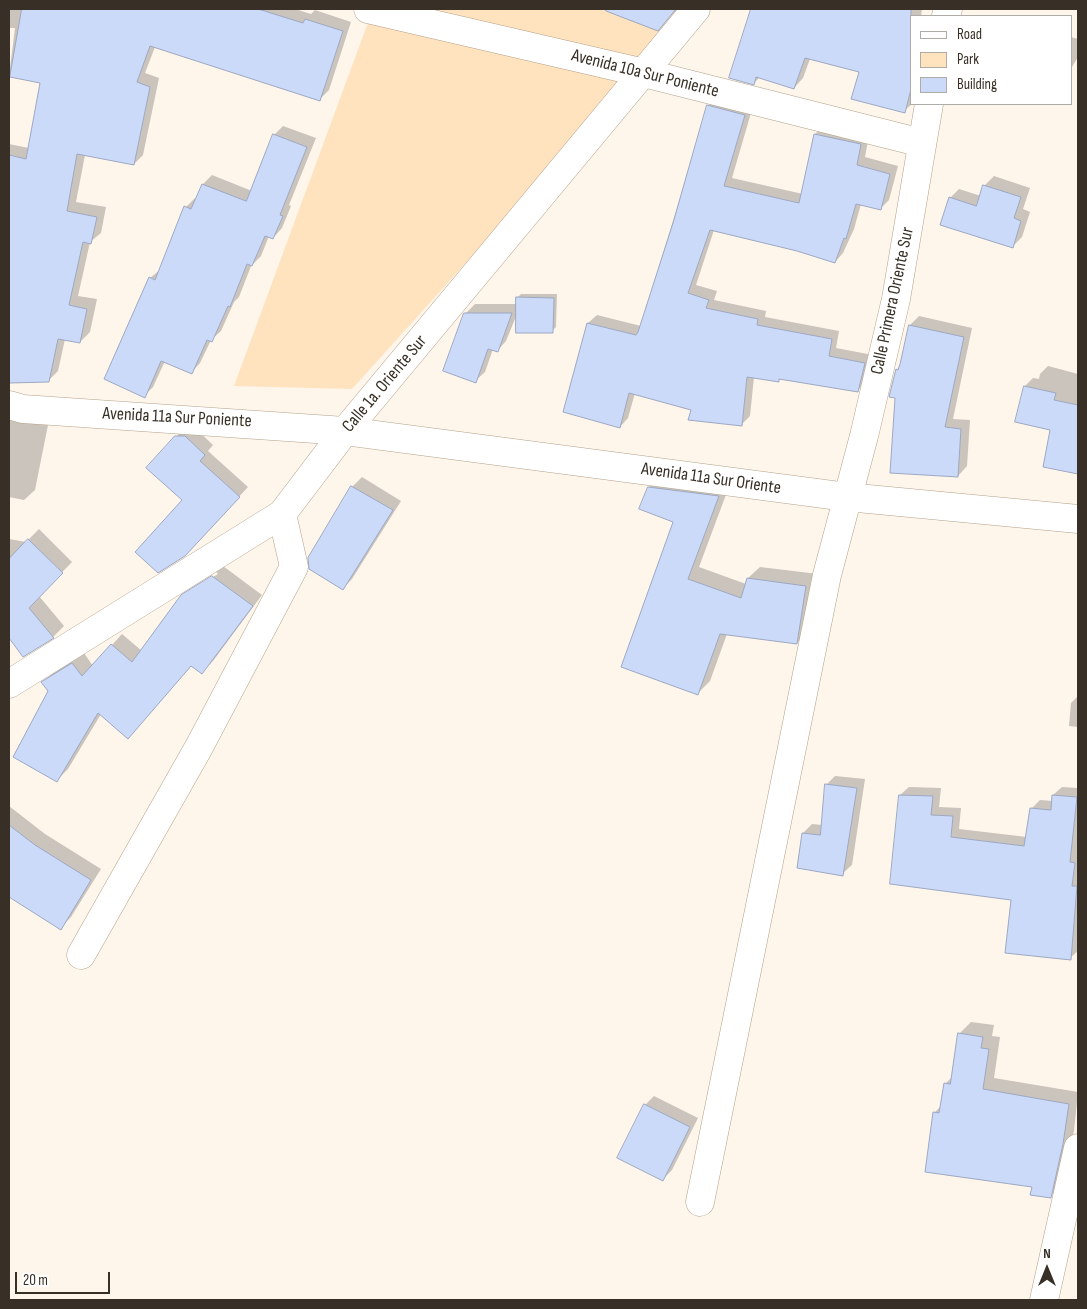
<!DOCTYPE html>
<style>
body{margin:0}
#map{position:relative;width:1087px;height:1309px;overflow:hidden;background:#fef5eb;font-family:"Sofia Sans Condensed",sans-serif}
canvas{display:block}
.frame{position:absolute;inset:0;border:10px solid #383026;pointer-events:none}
.legend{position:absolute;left:910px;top:15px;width:162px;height:90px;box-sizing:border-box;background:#fff;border:1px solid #afaca8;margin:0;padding:6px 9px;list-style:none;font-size:15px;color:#383026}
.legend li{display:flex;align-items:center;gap:10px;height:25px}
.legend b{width:25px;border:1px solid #afaca8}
.north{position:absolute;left:1022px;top:1244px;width:50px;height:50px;-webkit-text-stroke:4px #fff;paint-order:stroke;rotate:0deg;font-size:14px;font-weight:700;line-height:20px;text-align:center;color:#383026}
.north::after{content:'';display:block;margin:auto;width:18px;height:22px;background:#383026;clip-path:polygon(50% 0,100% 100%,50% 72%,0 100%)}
.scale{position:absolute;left:15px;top:1272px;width:95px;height:22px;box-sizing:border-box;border:2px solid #383026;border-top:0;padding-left:6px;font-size:15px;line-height:18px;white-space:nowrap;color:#383026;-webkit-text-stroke:4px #fff;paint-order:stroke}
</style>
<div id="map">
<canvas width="1087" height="1309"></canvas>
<div class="frame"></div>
<ul class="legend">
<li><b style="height:6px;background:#fff"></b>Road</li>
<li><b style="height:14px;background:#ffe2be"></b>Park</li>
<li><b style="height:14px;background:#ccdaf9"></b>Building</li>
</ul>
<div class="north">N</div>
<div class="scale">20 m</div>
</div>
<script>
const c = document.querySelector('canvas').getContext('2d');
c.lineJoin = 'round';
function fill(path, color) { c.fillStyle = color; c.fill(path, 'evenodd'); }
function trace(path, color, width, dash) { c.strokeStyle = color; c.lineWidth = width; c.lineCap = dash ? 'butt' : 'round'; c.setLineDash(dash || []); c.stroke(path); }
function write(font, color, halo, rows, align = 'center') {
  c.font = font + ' "Sofia Sans Condensed",sans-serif'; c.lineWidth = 4; c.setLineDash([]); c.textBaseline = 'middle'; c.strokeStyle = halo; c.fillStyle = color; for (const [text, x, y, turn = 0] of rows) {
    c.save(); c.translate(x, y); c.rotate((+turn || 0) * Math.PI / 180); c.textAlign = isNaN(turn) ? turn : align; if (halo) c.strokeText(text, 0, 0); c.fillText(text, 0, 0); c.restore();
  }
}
const green = new Path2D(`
 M 373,9 L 695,9 L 352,389 L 234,386 Z`);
const shadow = new Path2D(`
 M 9,9 L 83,9 L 65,124 L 90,129 L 76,202 L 106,207 L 101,233 L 90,242 L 78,296 L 97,299 L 90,332 L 80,342 L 65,339 L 58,371 L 48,381 L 22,357 L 9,355 L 9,144 L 29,148 L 42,82 L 9,76 L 15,28 L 9,28 Z
 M 123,9 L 295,9 L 311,14 L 315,10 L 351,22 L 329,90 L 320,99 L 155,47 L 145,73 L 159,78 L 143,155 L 134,164 L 91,155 Z
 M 633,9 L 677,9 L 657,29 Z
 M 753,9 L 922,9 L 921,16 L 911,16 L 912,104 L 904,111 L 860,72 L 810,59 L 803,78 L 794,88 L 760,77 L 754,83 L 730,77 Z
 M 1071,37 L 1078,39 L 1078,57 L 1072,67 Z
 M 717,97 L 753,106 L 732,178 L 803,194 L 815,134 L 824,126 L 869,136 L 865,157 L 898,166 L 889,200 L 880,209 L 861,204 L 854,229 L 843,253 L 835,262 L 798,249 L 714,230 L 696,285 L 717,291 L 714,300 L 766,311 L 765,317 L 839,331 L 836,348 L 873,355 L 866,382 L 858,390 L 781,378 L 778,381 L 754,377 L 750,416 L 741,425 L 635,393 L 628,418 L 620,427 L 564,411 L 588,323 L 597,315 L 641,326 L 708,106 Z
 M 283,126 L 316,138 L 289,205 L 291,206 L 282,228 L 273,238 L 269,236 L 261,256 L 251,266 L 239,297 L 234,302 L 221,331 L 211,340 L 200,363 L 191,373 L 165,361 L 153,387 L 144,396 L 150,278 L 161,269 L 186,207 L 195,198 L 197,198 L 203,184 L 212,175 L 252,191 L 274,135 Z
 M 994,176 L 1030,188 L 1023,209 L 1030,212 L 1022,237 L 1012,247 L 950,198 L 959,189 L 981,196 L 985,185 Z
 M 521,294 L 557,294 L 556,327 L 552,331 L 517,314 L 506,341 L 497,351 L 493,349 L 485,372 L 475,381 L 465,314 L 475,304 L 517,304 L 517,298 Z
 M 919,316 L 972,328 L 953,419 L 970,420 L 967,466 L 958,476 L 897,370 L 901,366 L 910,325 Z
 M 1048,366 L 1078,374 L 1078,473 L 1044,466 L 1051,429 L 1017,421 L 1025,386 L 1033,378 L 1039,379 L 1040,374 Z
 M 9,416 L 48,425 L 35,490 L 24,500 L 9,497 Z
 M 186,426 L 194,427 L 213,445 L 208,451 L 248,487 L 194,545 L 184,500 L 148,468 Z
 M 661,475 L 730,484 L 699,567 L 746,584 L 748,578 L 760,567 L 818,574 L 808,631 L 797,643 L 727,634 L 710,681 L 698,693 L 674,521 L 649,487 Z
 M 362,477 L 401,501 L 352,579 L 343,588 L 309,558 L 352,487 Z
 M 39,529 L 72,562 L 39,596 L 64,626 L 53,637 L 23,655 L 9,636 L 9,539 L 26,542 Z
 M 223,566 L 262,595 L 213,661 L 202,672 L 192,665 L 128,737 L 101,714 L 68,769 L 57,780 L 49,691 L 43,682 L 54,672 L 84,653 L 93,666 L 122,634 L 142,651 L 186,594 L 218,574 L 216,572 L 190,588 Z
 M 1078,684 L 1078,727 L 1069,726 L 1071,703 L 1077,697 Z
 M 835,776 L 865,779 L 852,865 L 842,874 L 803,833 L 812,824 L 822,825 L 826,785 Z
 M 1078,778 L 1078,951 L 1070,958 L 1012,899 L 900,795 L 909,787 L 941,788 L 939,807 L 961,808 L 959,829 L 1027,837 L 1031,809 L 1040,800 L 1053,801 L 1053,795 L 1062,787 L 1077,788 Z
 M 9,806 L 45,834 L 101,869 L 71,917 L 60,928 L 9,896 Z
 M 971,1022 L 994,1025 L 992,1036 L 1000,1037 L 994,1078 L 1078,1092 L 1074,1131 L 1062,1185 L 1050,1196 L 1033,1186 L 935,1112 L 942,1105 L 945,1084 L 952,1077 L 959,1034 Z
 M 654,1096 L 698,1118 L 672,1170 L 663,1179 L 645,1105 Z`);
const building = new Path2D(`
 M 22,9 L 258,9 L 303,23 L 305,19 L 343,31 L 320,101 L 150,46 L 137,82 L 150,87 L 134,165 L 77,154 L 67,211 L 97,217 L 91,244 L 83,242 L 69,305 L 87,309 L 80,343 L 58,339 L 49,382 L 9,383 L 9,155 L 26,159 L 40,83 L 10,77 Z
 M 606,9 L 676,9 L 658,31 L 606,11 Z
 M 751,9 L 911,9 L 911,89 L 905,113 L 851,99 L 859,72 L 805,58 L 794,89 L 756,77 L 754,85 L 729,78 Z
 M 707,105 L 745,115 L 724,186 L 799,203 L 814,134 L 861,144 L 857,165 L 890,174 L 881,210 L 856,204 L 846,239 L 844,238 L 835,263 L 797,251 L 710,230 L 688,293 L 709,300 L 706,308 L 758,319 L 757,325 L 832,339 L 829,356 L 865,363 L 858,392 L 779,379 L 779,382 L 747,377 L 742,426 L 688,420 L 691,410 L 629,393 L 620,428 L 563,412 L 587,323 L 636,335 L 638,332 L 673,223 Z
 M 273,134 L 307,147 L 280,215 L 283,216 L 273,239 L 265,236 L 252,266 L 247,264 L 230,307 L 228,306 L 212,342 L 207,340 L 192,374 L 161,361 L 145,398 L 104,379 L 149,277 L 155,280 L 184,206 L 191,209 L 202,184 L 246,201 Z
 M 983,185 L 1021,197 L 1014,218 L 1021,221 L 1013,248 L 940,225 L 949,197 L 976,206 Z
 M 516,297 L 554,298 L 553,333 L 516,333 Z
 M 464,313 L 512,313 L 498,352 L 488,349 L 476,383 L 443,371 Z
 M 909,325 L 964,337 L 945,427 L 961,429 L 958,477 L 890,473 L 895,398 L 889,397 L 896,369 L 898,370 L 900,364 Z
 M 1024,386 L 1056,393 L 1054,400 L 1078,405 L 1078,474 L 1043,467 L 1050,430 L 1015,422 Z
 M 175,436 L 185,436 L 205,455 L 200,461 L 240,497 L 185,556 L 158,573 L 135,552 L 182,500 L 146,468 Z
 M 351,486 L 393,510 L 343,590 L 309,569 L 308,558 Z
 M 648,487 L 719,496 L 688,579 L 741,598 L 747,578 L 806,586 L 797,644 L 720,634 L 698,695 L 621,667 L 673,522 L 639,509 Z
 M 28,539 L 63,573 L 29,608 L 54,638 L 23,657 L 9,638 L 9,559 Z
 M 212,576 L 253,606 L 202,674 L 191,666 L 128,739 L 98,713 L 57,782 L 13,757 L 48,691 L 41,682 L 72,663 L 82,676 L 111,644 L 132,662 L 181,595 Z
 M 825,784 L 857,788 L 843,876 L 797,868 L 802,833 L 820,835 Z
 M 899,795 L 933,796 L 931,815 L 953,816 L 951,837 L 1024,846 L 1030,808 L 1051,810 L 1052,795 L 1077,797 L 1070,862 L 1075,863 L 1072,886 L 1077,886 L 1071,960 L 1005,953 L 1011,900 L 890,884 Z
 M 9,825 L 35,845 L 91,880 L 61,930 L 9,897 Z
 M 958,1033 L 983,1037 L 981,1048 L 989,1049 L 983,1089 L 1069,1104 L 1063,1144 L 1051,1198 L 1030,1195 L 1032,1187 L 925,1172 L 933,1112 L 939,1113 L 944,1083 L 950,1084 Z
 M 644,1104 L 690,1127 L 663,1181 L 617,1158 Z`);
const street = new Path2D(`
 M 368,9 L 644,73 L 922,143
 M 946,16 L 948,9
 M 9,405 L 23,409 L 345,431 L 847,497 L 1078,519
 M 9,684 L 282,514 L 345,431 L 696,9
 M 81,955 L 199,747 L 294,567 L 282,514
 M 700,1202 L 827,575 L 864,436 L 896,299 L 929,104
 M 1044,1300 L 1078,1148`);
const streetNames = [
 ["Avenida 10a Sur Poniente",645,74,14],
 ["Calle Primera Oriente Sur",893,301,-78],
 ["Calle 1a. Oriente Sur",385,384,-50],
 ["Avenida 11a Sur Poniente",177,418,3],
 ["Avenida 11a Sur Oriente",711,479,8]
];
fill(green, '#ffe2be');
fill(shadow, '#0003');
fill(building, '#ccdaf9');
trace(building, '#9ca8c2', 1);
trace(street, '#b5a28a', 29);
trace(street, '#fff', 28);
write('18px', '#383026', '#fff', streetNames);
</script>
